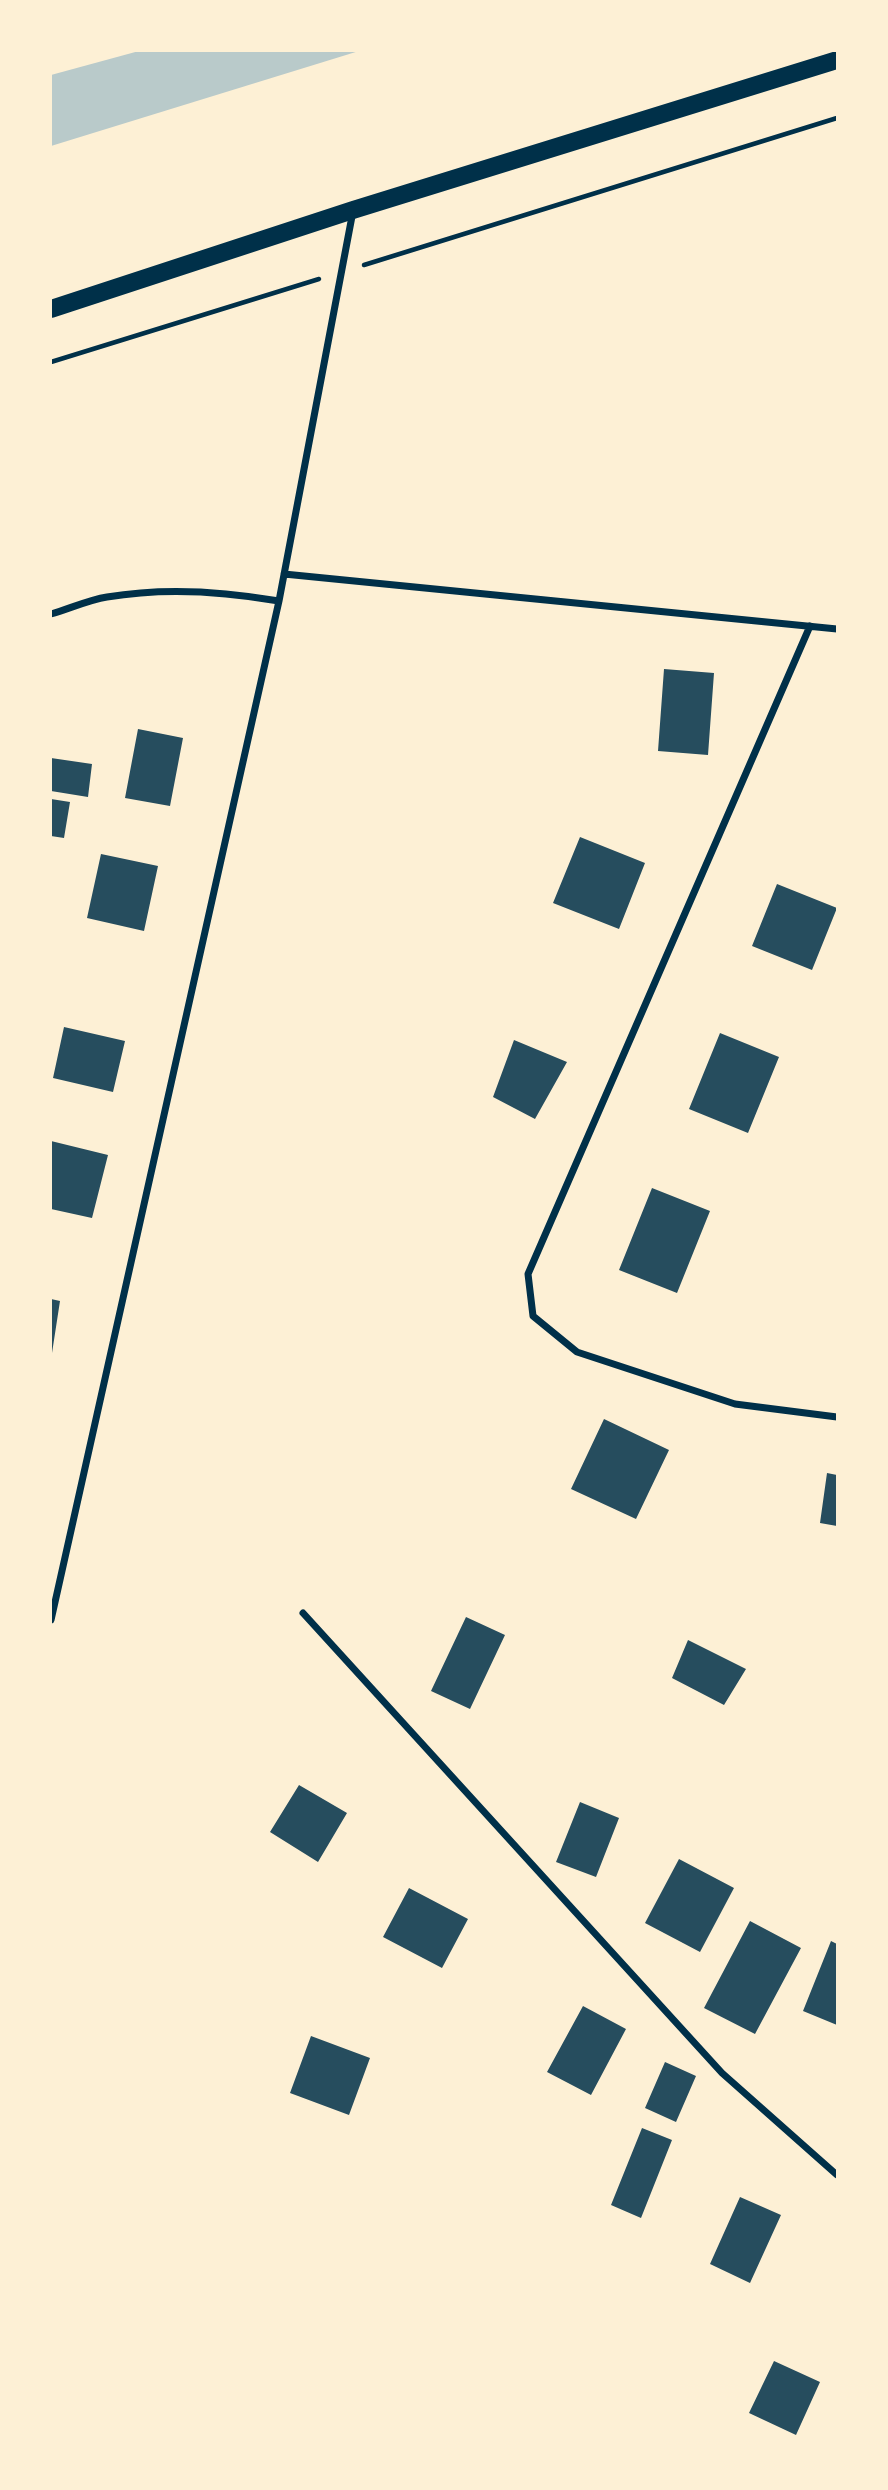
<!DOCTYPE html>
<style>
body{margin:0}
#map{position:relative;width:888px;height:2490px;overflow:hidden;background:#fdf0d5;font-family:"Noto Serif",serif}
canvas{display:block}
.frame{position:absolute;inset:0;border:52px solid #fdf0d5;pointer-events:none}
</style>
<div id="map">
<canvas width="888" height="2490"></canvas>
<div class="frame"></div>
</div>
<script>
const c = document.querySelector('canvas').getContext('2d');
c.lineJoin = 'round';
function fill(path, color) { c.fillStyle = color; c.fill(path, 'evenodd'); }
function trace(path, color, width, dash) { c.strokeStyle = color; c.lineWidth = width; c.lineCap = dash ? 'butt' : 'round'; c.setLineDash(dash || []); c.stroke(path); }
const green = new Path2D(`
 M 139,51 L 359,51 L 51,146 L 51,75 Z`);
const building = new Path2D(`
 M 664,669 L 714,673 L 708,755 L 658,751 Z
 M 138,729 L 183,738 L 170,806 L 125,798 Z
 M 51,758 L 92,764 L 88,797 L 51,791 Z
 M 51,799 L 70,802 L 64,838 L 51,836 Z
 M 580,837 L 645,863 L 619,929 L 553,903 Z
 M 101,854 L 158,866 L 144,931 L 87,918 Z
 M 777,884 L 837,908 L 812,970 L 752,946 Z
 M 64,1027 L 125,1041 L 113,1092 L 53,1078 Z
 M 720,1033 L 779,1057 L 748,1133 L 689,1109 Z
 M 514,1040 L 567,1062 L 535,1119 L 493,1097 Z
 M 51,1141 L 108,1155 L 92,1218 L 51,1209 Z
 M 652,1188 L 710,1211 L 677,1293 L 619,1270 Z
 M 51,1299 L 60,1301 L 52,1353 L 51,1353 Z
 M 604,1419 L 669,1450 L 636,1519 L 571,1489 Z
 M 827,1473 L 837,1475 L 837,1526 L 820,1523 Z
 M 466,1617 L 505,1635 L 470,1709 L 431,1691 Z
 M 688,1640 L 746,1669 L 724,1705 L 672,1678 Z
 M 299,1785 L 347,1813 L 318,1862 L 270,1832 Z
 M 580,1802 L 619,1818 L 596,1877 L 556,1862 Z
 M 679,1859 L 734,1888 L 700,1952 L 645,1923 Z
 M 409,1888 L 468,1919 L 442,1968 L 383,1937 Z
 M 750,1921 L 801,1948 L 755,2034 L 704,2008 Z
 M 831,1941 L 837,1944 L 837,2025 L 803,2011 Z
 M 583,2006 L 626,2029 L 591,2095 L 547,2072 Z
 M 311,2036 L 370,2058 L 349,2115 L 290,2093 Z
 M 665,2062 L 696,2076 L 676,2122 L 645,2108 Z
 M 642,2128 L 672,2140 L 641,2218 L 611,2205 Z
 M 740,2197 L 781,2215 L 750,2283 L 710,2264 Z
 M 774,2361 L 820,2382 L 796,2435 L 749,2413 Z`);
const path = new Path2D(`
 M 364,265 L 837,118
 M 51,362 L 319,279`);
const minor = new Path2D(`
 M 284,574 L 837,629
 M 51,614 C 69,609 88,600 107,597 C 165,587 222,591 279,601
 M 810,626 L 528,1274 L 533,1316 L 577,1352 L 735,1404 L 837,1417
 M 303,1613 L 722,2073 L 837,2175
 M 51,1620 L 279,601 L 353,211`);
const primary = new Path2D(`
 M 51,309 L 353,210 L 837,60`);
fill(green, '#b9caca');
fill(building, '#264d5e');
trace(path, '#003049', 4.5);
trace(minor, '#003049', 7);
trace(primary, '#003049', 18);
</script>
